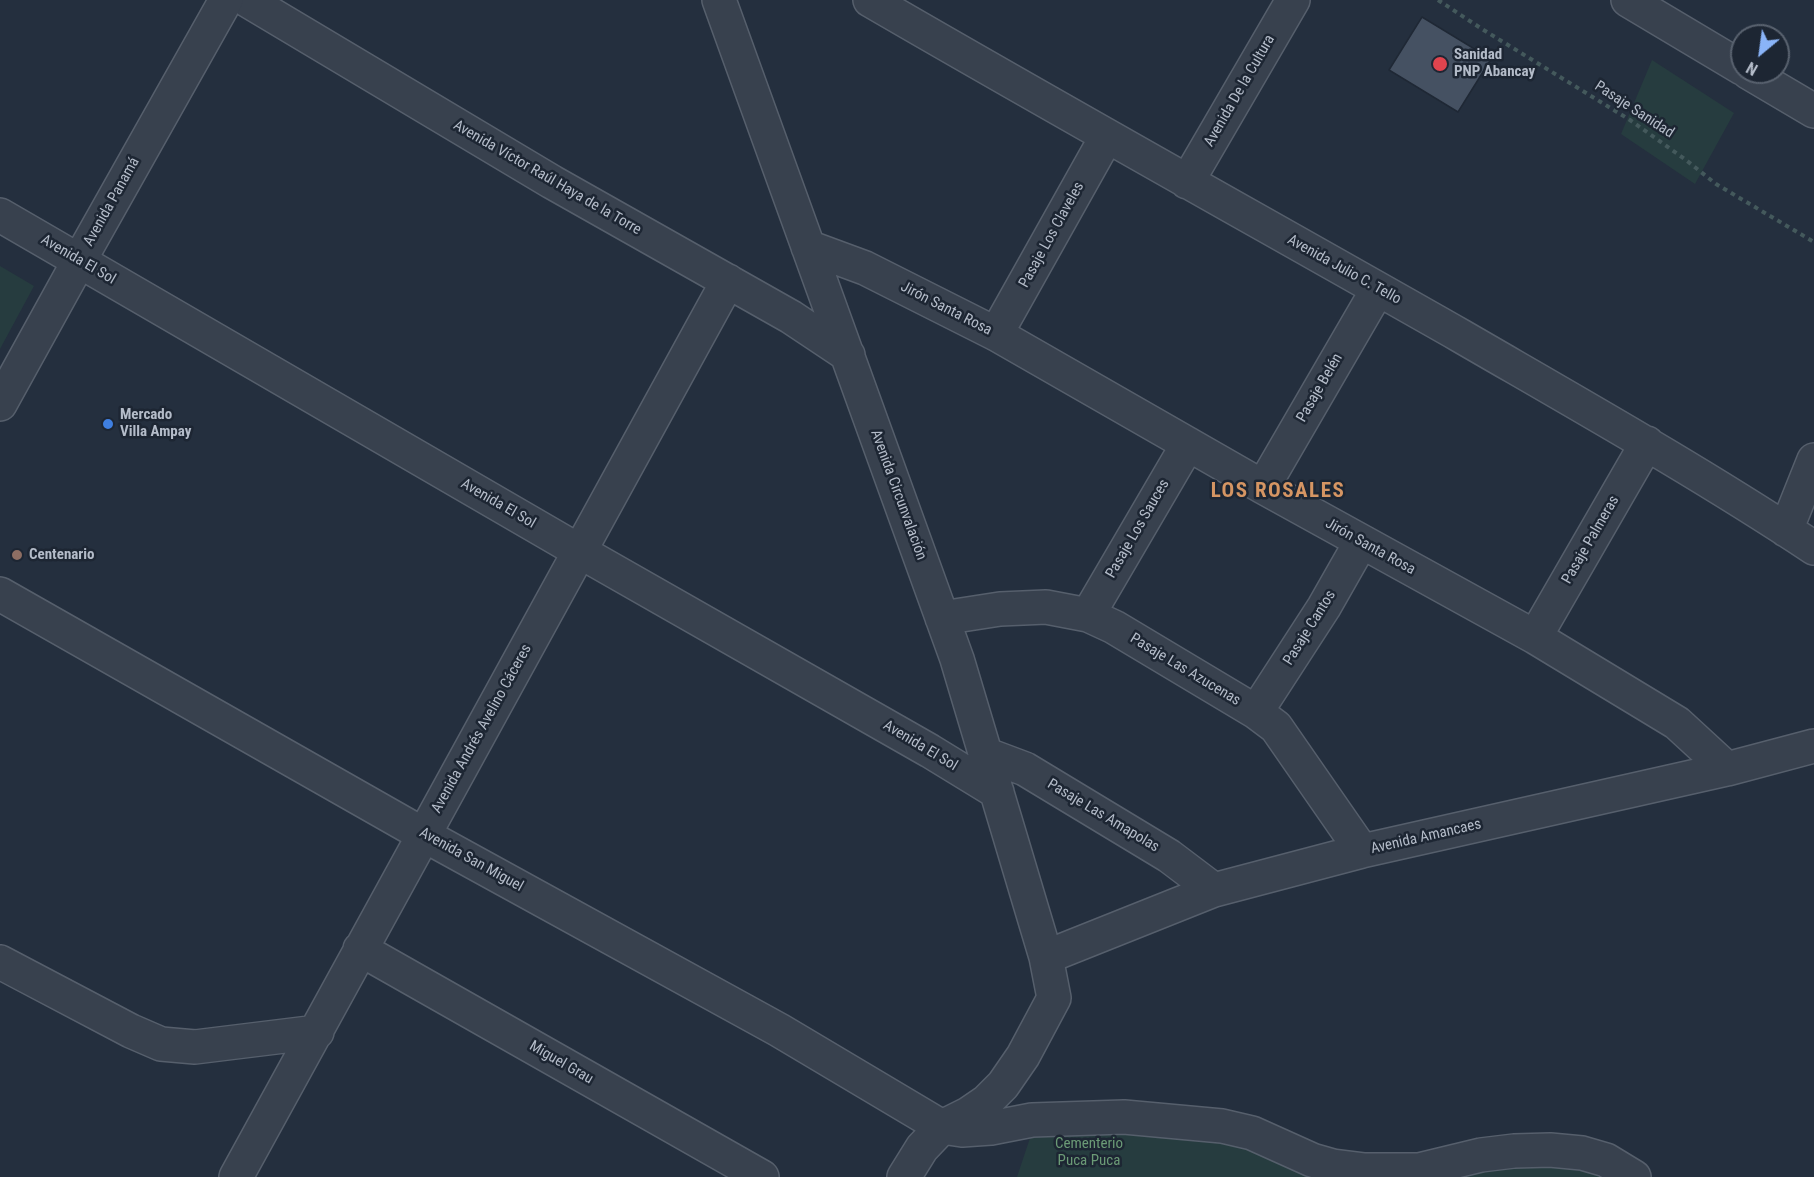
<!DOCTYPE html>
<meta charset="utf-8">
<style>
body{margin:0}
#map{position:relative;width:1814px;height:1177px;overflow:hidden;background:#242f3e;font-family:"Roboto Condensed",sans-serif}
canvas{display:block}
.north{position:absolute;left:1730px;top:24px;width:60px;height:60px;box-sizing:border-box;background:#1d2633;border:2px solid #59626f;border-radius:50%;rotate:209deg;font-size:16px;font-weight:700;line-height:24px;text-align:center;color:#b4bcc9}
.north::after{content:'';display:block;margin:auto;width:21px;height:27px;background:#8ab4f8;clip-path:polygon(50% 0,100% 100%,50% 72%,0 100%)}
</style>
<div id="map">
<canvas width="1814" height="1177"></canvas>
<div class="north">N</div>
</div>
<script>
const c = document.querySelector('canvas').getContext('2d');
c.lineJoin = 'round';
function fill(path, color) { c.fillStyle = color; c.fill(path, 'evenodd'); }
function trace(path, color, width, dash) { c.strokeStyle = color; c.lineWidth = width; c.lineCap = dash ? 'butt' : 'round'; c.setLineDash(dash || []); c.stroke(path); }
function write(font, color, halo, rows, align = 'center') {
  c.font = font + ' "Roboto Condensed",sans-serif'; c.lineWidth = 5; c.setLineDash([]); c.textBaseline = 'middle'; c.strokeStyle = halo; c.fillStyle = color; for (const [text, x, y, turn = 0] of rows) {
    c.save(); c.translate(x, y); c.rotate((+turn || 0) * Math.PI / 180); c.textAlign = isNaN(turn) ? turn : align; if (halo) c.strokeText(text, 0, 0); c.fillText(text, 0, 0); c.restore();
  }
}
const green = new Path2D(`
 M 1652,60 L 1734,113 L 1695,184 L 1621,134 Z
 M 0,266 L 34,286 L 0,349 Z
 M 1114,1128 L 1244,1144 L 1340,1177 L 1017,1177 L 1032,1132 Z
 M 1536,1158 L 1613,1177 L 1444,1177 Z`);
const building = new Path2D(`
 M 1422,17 L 1491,59 L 1458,112 L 1389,70 Z`);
const path = new Path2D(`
 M 1438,0 L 1482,29 L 1630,120 L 1686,160 L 1716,184 L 1814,242`);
const minor = new Path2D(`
 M 247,0 L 552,182 L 791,317 L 848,355
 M 719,0 L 957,659 L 1046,957 L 1054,998 L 1023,1056 L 1003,1085 L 987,1101 L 968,1114 L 942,1127 L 922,1148 L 904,1177
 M 870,0 C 1066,114 1264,224 1461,336 C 1580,405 1699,472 1814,548
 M 1628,0 L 1742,68
 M 1748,72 L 1814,111
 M 1187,182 L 1293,0
 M 0,215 L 579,551 L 930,751 L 997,792
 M 808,247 L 865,268 L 996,334 L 1263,487 L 1535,637 L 1677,723 L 1727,769
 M 996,334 L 1107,136
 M 1263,487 L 1378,289
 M 1786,530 L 1814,460
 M 0,594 L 424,835 L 779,1030 L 942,1127 L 962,1130 L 991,1128 L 1032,1120 L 1124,1117 L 1222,1126 L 1252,1133 L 1312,1160 L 1333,1166 L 1365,1170 L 1419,1170 L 1481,1155 L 1514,1151 L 1550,1150 L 1582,1153 L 1606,1160 L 1634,1177
 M 1088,615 L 1188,444
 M 942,618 L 1000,609 L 1046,607 L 1088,615 L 1114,627 L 1256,712 L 1276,727 L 1362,851
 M 1535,637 L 1647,443
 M 1256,712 L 1324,607 L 1361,542
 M 985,754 L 1025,769 L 1169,856 L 1214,890
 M 360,949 L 762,1177
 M 1046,957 L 1214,890 L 1362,851 L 1727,769 L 1814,746
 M 0,962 L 131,1031 L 161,1044 L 195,1047 L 317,1032
 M 236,1177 L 728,281`);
const tertiary = new Path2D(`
 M 0,404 L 79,261 L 226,0`);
const markers = [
 [1440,64,8,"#e0444e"],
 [108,424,6,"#3f7fe0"],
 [17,555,6,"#8d6e63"]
];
const poiNames = [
 ["Sanidad",1454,55],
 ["PNP Abancay",1454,72],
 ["Mercado",120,415],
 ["Villa Ampay",120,432],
 ["Centenario",29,555]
];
const streetNames = [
 ["Avenida De la Cultura",1240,91,-60],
 ["Pasaje Sanidad",1634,110,33],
 ["Avenida Víctor Raúl Haya de la Torre",547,178,30],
 ["Avenida Panamá",112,202,-61],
 ["Pasaje Los Claveles",1052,235,-61],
 ["Avenida El Sol",78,260,30],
 ["Avenida Julio C. Tello",1344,270,29],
 ["Jirón Santa Rosa",946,309,27],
 ["Pasaje Belén",1320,388,-60],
 ["Avenida Circunvalación",898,495,70],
 ["Avenida El Sol",498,504,30],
 ["Pasaje Los Sauces",1138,529,-60],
 ["Pasaje Palmeras",1591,540,-60],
 ["Jirón Santa Rosa",1370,547,29],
 ["Pasaje Cantos",1310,628,-58],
 ["Pasaje Las Azucenas",1185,670,31],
 ["Avenida Andrés Avelino Cáceres",482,729,-61],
 ["Avenida El Sol",920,746,31],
 ["Pasaje Las Amapolas",1103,816,31],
 ["Avenida Amancaes",1426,837,-13],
 ["Avenida San Miguel",471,860,29],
 ["Miguel Grau",561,1063,30]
];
const parkNames = [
 ["Cementerio",1089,1144],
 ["Puca Puca",1089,1161]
];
const districtNames = [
 ["LOS ROSALES",1278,492]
];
fill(green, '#263c3f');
fill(building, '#455162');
trace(building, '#1f2835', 1.5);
trace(minor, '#565f6c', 36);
trace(tertiary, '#565f6c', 36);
trace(path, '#44595c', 4, [4.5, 4.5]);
trace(minor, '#38414e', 33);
trace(tertiary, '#38414e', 33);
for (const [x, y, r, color] of markers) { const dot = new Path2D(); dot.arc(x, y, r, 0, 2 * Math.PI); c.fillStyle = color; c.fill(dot); trace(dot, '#1d2633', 2); }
write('bold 15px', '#b4bcc9', '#1d2633', poiNames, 'left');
write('15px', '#b4bcc9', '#1d2633', streetNames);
write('15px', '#6b9a76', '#1d2633', parkNames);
c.letterSpacing = '1.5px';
write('bold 21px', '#d59563', '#1d2633', districtNames);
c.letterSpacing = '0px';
</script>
